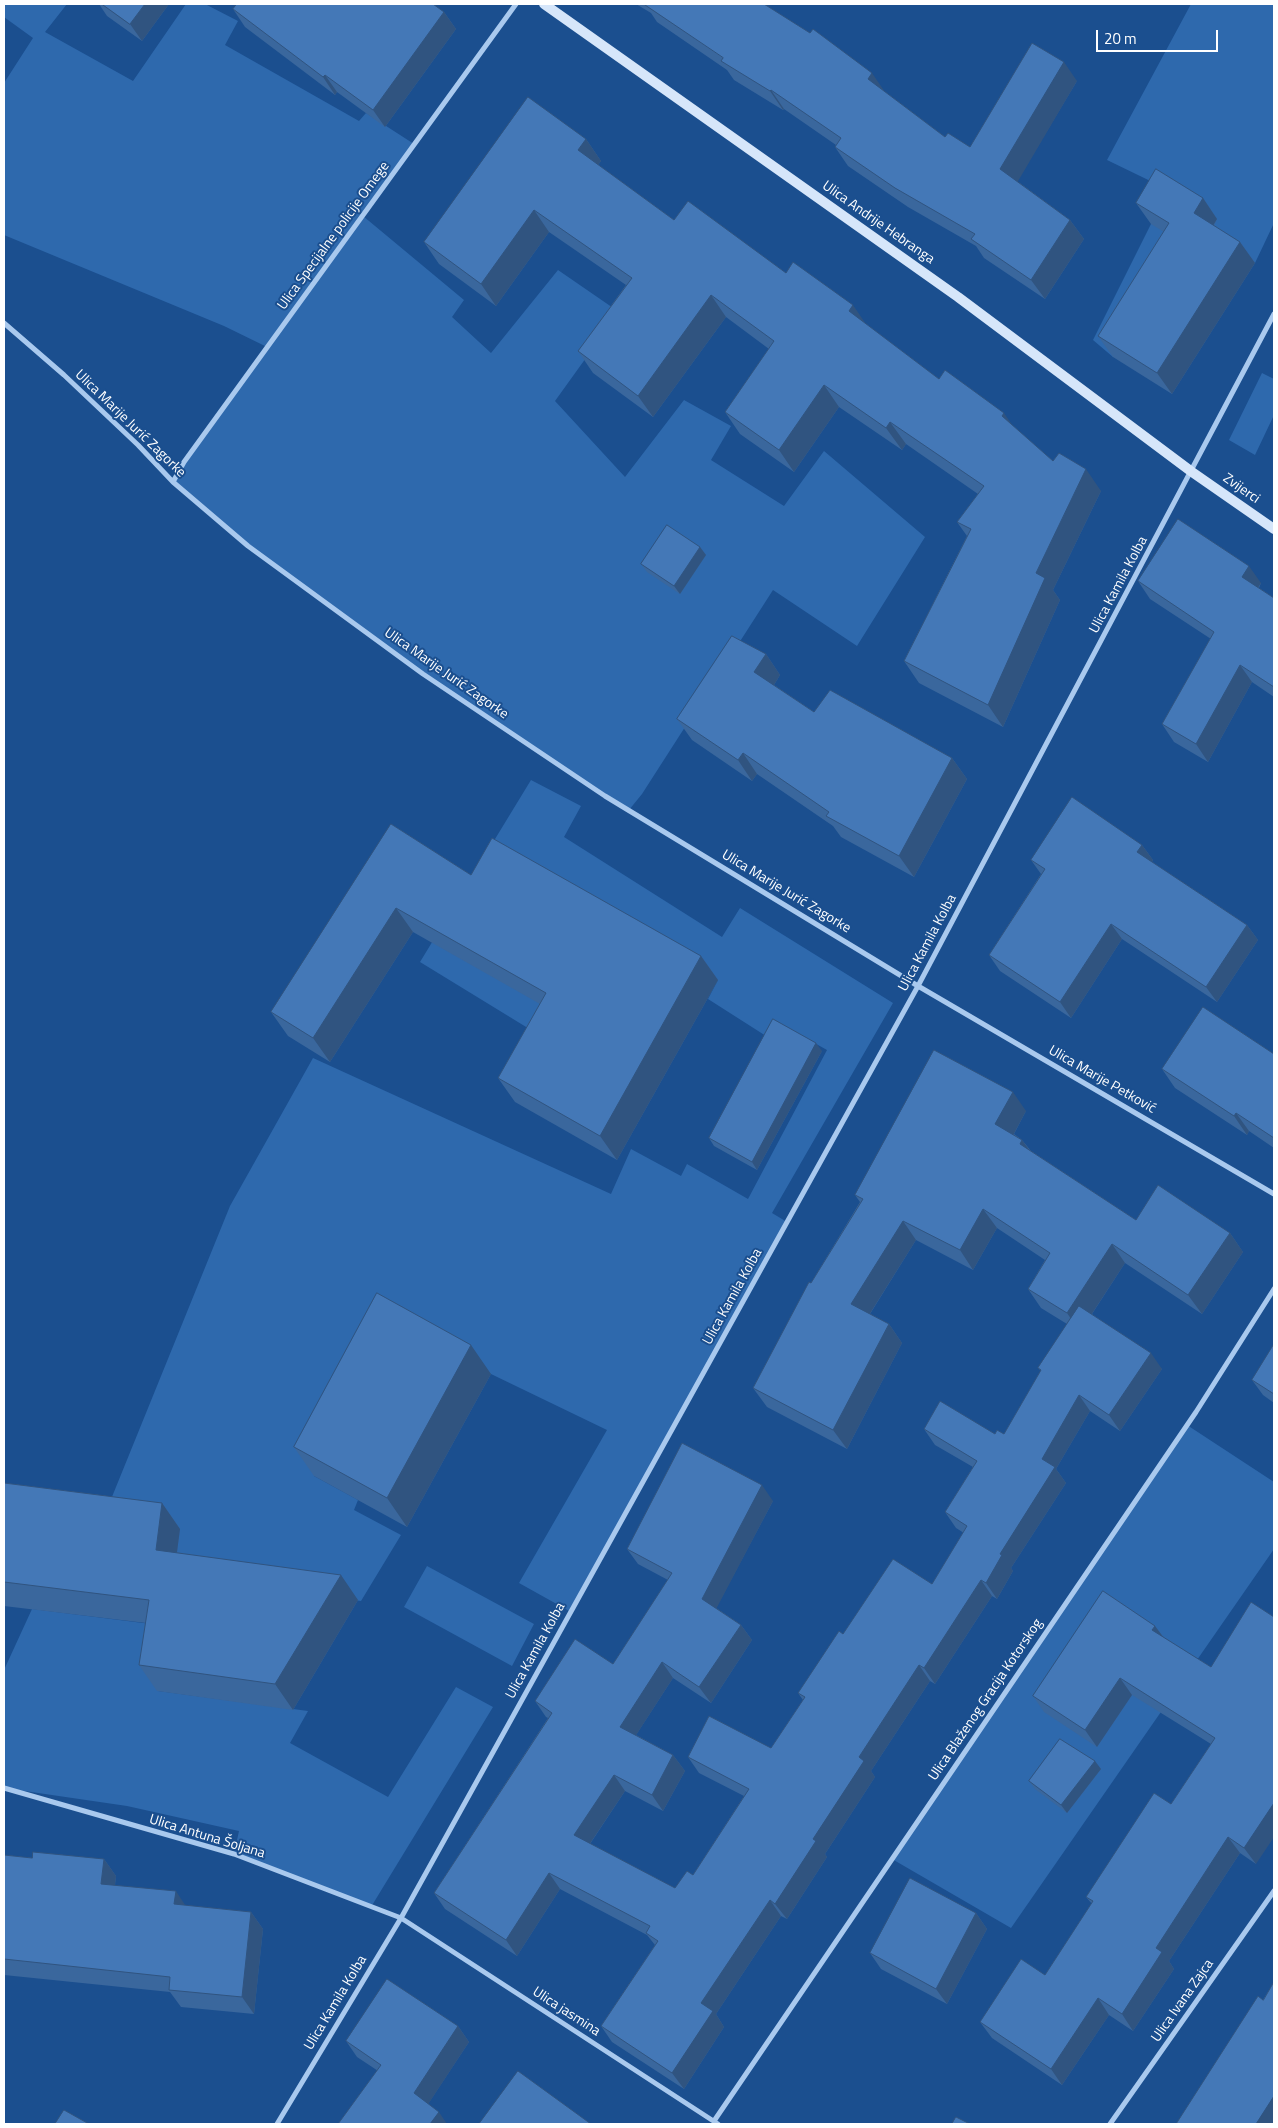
<!DOCTYPE html>
<meta charset="utf-8">
<style>
body{margin:0}
#map{position:relative;width:1278px;height:2128px;overflow:hidden;background:#1b4f8f;font-family:"Titillium Web",sans-serif}
canvas{display:block}
.frame{position:absolute;inset:0;border:5px solid #fff;pointer-events:none}
.scale{position:absolute;left:1096px;top:30px;width:122px;height:22px;box-sizing:border-box;border:2px solid #fff;border-top:0;padding-left:6px;font-size:15px;line-height:18px;white-space:nowrap;color:#fff;-webkit-text-stroke:4px #1b4f8f;paint-order:stroke}
</style>
<div id="map">
<canvas width="1278" height="2128"></canvas>
<div class="frame"></div>
<div class="scale">20 m</div>
</div>
<script>
const c = document.querySelector('canvas').getContext('2d');
c.lineJoin = 'round';
function fill(path, color) { c.fillStyle = color; c.fill(path, 'evenodd'); }
function trace(path, color, width, dash) { c.strokeStyle = color; c.lineWidth = width; c.lineCap = dash ? 'butt' : 'round'; c.setLineDash(dash || []); c.stroke(path); }
function write(font, color, halo, rows, align = 'center') {
  c.font = font + ' "Titillium Web",sans-serif'; c.lineWidth = 4; c.setLineDash([]); c.textBaseline = 'middle'; c.strokeStyle = halo; c.fillStyle = color; for (const [text, x, y, turn = 0] of rows) {
    c.save(); c.translate(x, y); c.rotate((+turn || 0) * Math.PI / 180); c.textAlign = isNaN(turn) ? turn : align; if (halo) c.strokeText(text, 0, 0); c.fillText(text, 0, 0); c.restore();
  }
}
const green = new Path2D(`
 M 4,4 L 67,4 L 45,32 L 133,81 L 186,4 L 205,4 L 238,21 L 225,45 L 359,121 L 366,113 L 414,144 L 363,216 L 464,300 L 452,317 L 491,353 L 558,270 L 619,312 L 555,401 L 625,477 L 684,400 L 731,426 L 711,460 L 784,506 L 824,451 L 925,537 L 857,646 L 773,590 L 642,794 L 629,810 L 423,674 L 248,546 L 173,482 L 184,462 L 267,347 L 224,326 L 4,235 L 4,83 L 33,38 L 4,17 Z
 M 1191,4 L 1274,4 L 1274,223 L 1255,263 L 1224,244 L 1113,357 L 1093,340 L 1151,224 L 1171,191 L 1107,160 Z
 M 1262,373 L 1274,379 L 1274,415 L 1255,455 L 1229,440 Z
 M 531,780 L 581,806 L 564,837 L 722,937 L 740,908 L 893,1003 L 772,1213 L 787,1222 L 571,1612 L 519,1583 L 607,1430 L 491,1374 L 397,1322 L 314,1476 L 358,1500 L 354,1510 L 401,1535 L 361,1601 L 174,1575 L 103,1519 L 230,1206 L 313,1058 L 611,1194 L 631,1149 L 681,1176 L 687,1164 L 748,1199 L 827,1050 L 775,1021 L 766,1036 L 708,999 L 718,980 L 563,1017 L 549,1041 L 420,962 Z
 M 1187,1425 L 1274,1482 L 1274,1549 L 1011,1928 L 892,1859 Z
 M 427,1566 L 534,1624 L 512,1666 L 404,1607 Z
 M 32,1609 L 167,1626 L 158,1691 L 308,1711 L 290,1743 L 388,1797 L 456,1687 L 493,1707 L 371,1907 L 234,1854 L 239,1831 L 127,1806 L 4,1788 L 4,1670 Z`);
const minor = new Path2D(`
 M 4,323 L 64,375 L 138,445 L 173,482 L 248,546 L 423,674 L 605,796 L 918,986 L 1274,1194
 M 173,482 L 184,462 L 516,4
 M 4,1788 L 234,1854 L 401,1918 L 718,2124
 M 714,2121 L 1196,1412 L 1274,1289
 M 277,2124 L 401,1918 L 918,986 L 1274,314
 M 1110,2124 L 1274,1891`);
const secondary = new Path2D(`
 M 544,4 L 958,297 L 1192,472 L 1274,529`);
const wall = new Path2D(`
 M 99,4 L 169,4 L 142,41 L 107,16 Z
 M 636,4 L 764,4 L 885,92 L 945,137 L 970,147 L 1077,81 L 1017,181 L 1070,220 L 1084,239 L 1045,299 L 984,258 L 976,246 L 908,207 L 848,166 L 835,147 L 836,145 L 784,109 L 783,110 L 734,80 L 727,70 L 657,22 L 651,13 Z
 M 233,9 L 444,12 L 456,29 L 385,127 L 337,92 L 335,95 L 245,27 Z
 M 586,139 L 601,161 L 598,165 L 674,220 L 786,273 L 868,326 L 939,379 L 1012,425 L 1053,461 L 1101,491 L 1053,590 L 1060,600 L 1003,727 L 919,683 L 904,661 L 967,536 L 957,522 L 978,494 L 906,444 L 902,450 L 839,407 L 794,472 L 740,434 L 725,412 L 769,349 L 726,317 L 653,417 L 593,373 L 578,351 L 626,285 L 549,232 L 496,306 L 439,264 L 424,242 Z
 M 1203,198 L 1217,219 L 1214,226 L 1240,242 L 1255,263 L 1172,394 L 1113,357 L 1098,336 L 1164,232 L 1151,224 L 1136,203 Z
 M 700,547 L 706,555 L 680,594 L 647,572 L 641,564 Z
 M 1138,581 L 1261,583 L 1259,588 L 1274,598 L 1274,697 L 1252,682 L 1208,762 L 1174,742 L 1162,724 L 1211,639 L 1150,599 Z
 M 766,654 L 780,675 L 774,685 L 814,712 L 952,758 L 967,779 L 914,877 L 841,837 L 833,826 L 757,774 L 752,781 L 692,740 L 677,719 Z
 M 391,824 L 471,875 L 701,956 L 718,980 L 617,1160 L 515,1102 L 498,1078 L 540,1004 L 413,932 L 330,1062 L 288,1036 L 271,1012 Z
 M 1142,845 L 1153,860 L 1152,862 L 1247,925 L 1258,940 L 1217,1002 L 1122,939 L 1071,1018 L 1000,971 L 989,955 L 1041,874 L 1031,860 Z
 M 822,1051 L 757,1170 L 714,1146 L 709,1138 Z
 M 1274,1054 L 1274,1148 L 1249,1131 L 1247,1135 L 1175,1088 L 1162,1069 Z
 M 1026,1111 L 1014,1134 L 1022,1140 L 1031,1151 L 1136,1220 L 1230,1233 L 1243,1252 L 1202,1314 L 1125,1263 L 1092,1314 L 1162,1369 L 1120,1431 L 1090,1411 L 1056,1469 L 1066,1483 L 1011,1568 L 1013,1571 L 997,1599 L 992,1596 L 935,1684 L 930,1681 L 871,1771 L 875,1777 L 825,1854 L 827,1857 L 787,1919 L 781,1916 L 716,2014 L 724,2027 L 684,2089 L 612,2042 L 601,2026 L 655,1945 L 647,1935 L 560,1889 L 517,1956 L 445,1909 L 434,1893 L 548,1718 L 546,1717 L 535,1701 L 613,1664 L 668,1580 L 638,1564 L 627,1549 L 773,1501 L 716,1608 L 741,1625 L 752,1640 L 711,1703 L 673,1678 L 636,1735 L 673,1755 L 685,1771 L 663,1811 L 625,1791 L 590,1844 L 675,1888 L 693,1875 L 744,1796 L 699,1773 L 688,1757 L 771,1748 L 803,1700 L 798,1693 L 843,1634 L 932,1584 L 964,1533 L 956,1528 L 945,1512 L 973,1467 L 935,1445 L 924,1429 L 1004,1434 L 1041,1371 L 1038,1368 L 1067,1324 L 1041,1308 L 1028,1289 L 1045,1260 L 997,1228 L 973,1270 L 916,1240 L 870,1314 L 889,1324 L 902,1343 L 847,1449 L 767,1407 L 753,1388 L 811,1283 L 860,1202 L 855,1195 Z
 M 1274,1344 L 1274,1403 L 1263,1395 L 1252,1380 Z
 M 491,1374 L 407,1527 L 314,1476 L 294,1447 Z
 M 4,1483 L 162,1503 L 180,1529 L 177,1552 L 358,1600 L 293,1710 L 157,1691 L 139,1665 L 146,1623 L 4,1606 Z
 M 1155,1626 L 1163,1637 L 1211,1667 L 1256,1864 L 1240,1853 L 1169,1961 L 1174,1969 L 1133,2031 L 1109,2015 L 1062,2085 L 992,2038 L 980,2022 L 1045,1975 L 1092,1904 L 1086,1897 L 1171,1804 L 1211,1744 L 1132,1695 L 1097,1747 L 1044,1712 L 1033,1696 Z
 M 1101,1769 L 1067,1813 L 1035,1789 L 1029,1781 Z
 M 4,1855 L 32,1858 L 104,1859 L 116,1876 L 115,1885 L 186,1906 L 251,1912 L 263,1929 L 254,2014 L 181,2007 L 170,1992 L 4,1975 Z
 M 976,1913 L 987,1929 L 947,2004 L 881,1969 L 870,1953 Z
 M 458,2026 L 469,2042 L 428,2104 L 357,2057 L 346,2041 Z`);
const shadedWall = new Path2D(`
 M 145,4 L 169,4 L 142,41 L 130,24 Z
 M 444,12 L 456,29 L 385,127 L 373,110 Z
 M 1064,62 L 1077,81 L 1014,188 L 1000,169 Z
 M 872,73 L 885,92 L 868,79 Z
 M 325,75 L 337,92 L 335,95 L 323,77 Z
 M 771,90 L 784,109 L 783,110 L 770,91 Z
 M 586,139 L 601,161 L 593,172 L 578,150 Z
 M 1203,198 L 1217,219 L 1208,234 L 1194,213 Z
 M 534,210 L 549,232 L 496,306 L 481,284 Z
 M 1070,220 L 1084,239 L 1045,299 L 1031,280 Z
 M 1240,242 L 1255,263 L 1172,394 L 1157,373 Z
 M 711,295 L 726,317 L 653,417 L 638,396 Z
 M 853,305 L 868,327 L 849,311 Z
 M 824,385 L 839,407 L 794,472 L 779,450 Z
 M 1004,413 L 1019,435 L 1002,416 Z
 M 890,422 L 906,444 L 902,450 L 886,428 Z
 M 1086,469 L 1101,491 L 1053,590 L 1060,600 L 1003,727 L 988,705 L 1036,573 Z
 M 700,547 L 706,555 L 680,594 L 674,586 Z
 M 1249,566 L 1261,583 L 1254,594 L 1242,577 Z
 M 766,654 L 780,675 L 769,693 L 754,672 Z
 M 1240,665 L 1252,682 L 1208,762 L 1196,744 Z
 M 743,753 L 757,774 L 752,781 L 738,760 Z
 M 952,758 L 967,779 L 914,877 L 899,856 Z
 M 1142,845 L 1153,860 L 1148,868 L 1137,852 Z
 M 396,908 L 413,932 L 330,1062 L 313,1038 Z
 M 1111,924 L 1122,939 L 1071,1018 L 1060,1002 Z
 M 1247,925 L 1258,940 L 1217,1002 L 1206,987 Z
 M 701,956 L 718,980 L 617,1160 L 600,1136 Z
 M 816,1043 L 822,1051 L 757,1170 L 752,1162 Z
 M 1013,1092 L 1026,1111 L 1009,1143 L 995,1124 Z
 M 1236,1113 L 1249,1131 L 1247,1135 L 1234,1116 Z
 M 1022,1140 L 1036,1159 L 1020,1144 Z
 M 983,1209 L 997,1228 L 973,1270 L 960,1250 Z
 M 903,1221 L 916,1240 L 864,1323 L 851,1304 Z
 M 1230,1233 L 1243,1252 L 1202,1314 L 1188,1295 Z
 M 1112,1244 L 1125,1263 L 1080,1332 L 1067,1313 Z
 M 889,1324 L 902,1343 L 847,1449 L 833,1430 Z
 M 471,1345 L 491,1374 L 407,1527 L 387,1498 Z
 M 1151,1353 L 1162,1369 L 1120,1431 L 1109,1415 Z
 M 1079,1395 L 1090,1411 L 1056,1469 L 1066,1483 L 1011,1568 L 1013,1571 L 997,1599 L 986,1583 L 1042,1459 Z
 M 762,1485 L 773,1501 L 713,1615 L 702,1599 Z
 M 162,1503 L 180,1529 L 174,1575 L 156,1550 Z
 M 341,1575 L 358,1600 L 293,1710 L 275,1684 Z
 M 981,1580 L 992,1596 L 935,1684 L 924,1668 Z
 M 741,1625 L 752,1640 L 711,1703 L 699,1687 Z
 M 1155,1626 L 1167,1642 L 1152,1630 Z
 M 662,1662 L 673,1678 L 631,1743 L 620,1727 Z
 M 919,1665 L 930,1681 L 871,1771 L 875,1777 L 825,1854 L 827,1857 L 787,1919 L 775,1904 L 813,1839 L 859,1757 Z
 M 1120,1678 L 1132,1695 L 1097,1747 L 1085,1730 Z
 M 673,1755 L 685,1771 L 663,1811 L 652,1795 Z
 M 1095,1761 L 1101,1769 L 1067,1813 L 1061,1805 Z
 M 614,1775 L 625,1791 L 585,1851 L 574,1835 Z
 M 1274,1803 L 1274,1837 L 1256,1864 L 1244,1848 Z
 M 1228,1837 L 1240,1853 L 1169,1961 L 1174,1969 L 1133,2031 L 1122,2014 L 1156,1948 Z
 M 104,1859 L 116,1876 L 113,1901 L 101,1884 Z
 M 549,1873 L 560,1889 L 517,1956 L 506,1940 Z
 M 176,1891 L 187,1908 L 174,1904 Z
 M 770,1900 L 781,1916 L 716,2014 L 724,2027 L 684,2089 L 672,2073 L 701,2003 Z
 M 251,1912 L 263,1929 L 254,2014 L 242,1997 Z
 M 976,1913 L 987,1929 L 947,2004 L 936,1989 Z
 M 1098,1998 L 1109,2015 L 1062,2085 L 1051,2069 Z
 M 458,2026 L 469,2042 L 425,2109 L 414,2093 Z
 M 1274,2096 L 1274,2124 L 1256,2124 Z
 M 439,2112 L 447,2124 L 430,2124 Z`);
const building = new Path2D(`
 M 102,4 L 145,4 L 130,24 Z
 M 237,4 L 433,4 L 444,12 L 373,110 L 325,75 L 323,77 L 233,9 Z
 M 644,4 L 764,4 L 810,33 L 813,29 L 872,73 L 868,79 L 945,137 L 948,133 L 970,147 L 1032,43 L 1064,62 L 1000,169 L 1070,220 L 1031,280 L 971,239 L 975,234 L 895,188 L 835,147 L 841,138 L 771,90 L 770,91 L 721,61 L 723,58 Z
 M 528,97 L 586,139 L 578,150 L 674,220 L 688,201 L 786,273 L 793,262 L 853,305 L 849,311 L 939,379 L 945,370 L 1004,413 L 1002,416 L 1053,461 L 1059,453 L 1086,469 L 1036,573 L 1045,578 L 988,705 L 904,661 L 971,529 L 957,522 L 984,486 L 890,422 L 886,428 L 824,385 L 779,450 L 725,412 L 774,341 L 711,295 L 638,396 L 578,351 L 632,278 L 534,210 L 481,284 L 424,242 Z
 M 1156,169 L 1203,198 L 1194,213 L 1240,242 L 1157,373 L 1098,336 L 1169,223 L 1136,203 Z
 M 1178,519 L 1249,566 L 1242,577 L 1274,598 L 1274,687 L 1240,665 L 1196,744 L 1162,724 L 1214,632 L 1138,581 Z
 M 667,525 L 700,547 L 674,586 L 641,564 Z
 M 732,636 L 766,654 L 754,672 L 814,712 L 830,690 L 952,758 L 899,856 L 826,816 L 829,812 L 743,753 L 738,760 L 677,719 Z
 M 1072,797 L 1142,845 L 1137,852 L 1247,925 L 1206,987 L 1111,924 L 1060,1002 L 989,955 L 1045,869 L 1031,860 Z
 M 391,824 L 471,875 L 492,838 L 701,956 L 600,1136 L 498,1078 L 546,993 L 396,908 L 313,1038 L 271,1012 Z
 M 1203,1007 L 1274,1054 L 1274,1138 L 1236,1113 L 1234,1116 L 1162,1069 Z
 M 773,1019 L 816,1043 L 752,1162 L 709,1138 Z
 M 934,1050 L 1013,1092 L 995,1124 L 1022,1140 L 1020,1144 L 1136,1220 L 1158,1185 L 1230,1233 L 1188,1295 L 1112,1244 L 1067,1313 L 1028,1289 L 1050,1253 L 983,1209 L 960,1250 L 903,1221 L 851,1304 L 889,1324 L 833,1430 L 753,1388 L 809,1282 L 811,1283 L 863,1199 L 855,1195 Z
 M 377,1293 L 471,1345 L 387,1498 L 294,1447 Z
 M 1079,1306 L 1151,1353 L 1109,1415 L 1079,1395 L 1042,1459 L 1055,1467 L 1000,1554 L 1002,1555 L 986,1583 L 981,1580 L 924,1668 L 919,1665 L 859,1757 L 864,1761 L 813,1839 L 816,1841 L 775,1904 L 770,1900 L 701,2003 L 713,2011 L 672,2073 L 601,2026 L 658,1941 L 646,1933 L 650,1926 L 549,1873 L 506,1940 L 434,1893 L 552,1713 L 535,1701 L 575,1639 L 613,1664 L 672,1573 L 627,1549 L 682,1443 L 762,1485 L 702,1599 L 741,1625 L 699,1687 L 662,1662 L 620,1727 L 673,1755 L 652,1795 L 614,1775 L 574,1835 L 675,1888 L 687,1871 L 693,1875 L 749,1789 L 688,1757 L 709,1716 L 771,1748 L 805,1697 L 798,1693 L 839,1631 L 843,1634 L 893,1559 L 932,1584 L 967,1526 L 945,1512 L 977,1461 L 924,1429 L 940,1401 L 995,1434 L 997,1430 L 1004,1434 L 1041,1370 L 1038,1368 Z
 M 1274,1344 L 1274,1394 L 1252,1380 Z
 M 4,1483 L 162,1503 L 156,1550 L 341,1575 L 275,1684 L 139,1665 L 149,1600 L 4,1582 Z
 M 1103,1591 L 1155,1626 L 1152,1630 L 1211,1667 L 1251,1602 L 1274,1617 L 1274,1803 L 1244,1848 L 1228,1837 L 1156,1948 L 1162,1952 L 1122,2014 L 1098,1998 L 1051,2069 L 980,2022 L 1021,1959 L 1045,1975 L 1093,1901 L 1086,1897 L 1154,1793 L 1171,1804 L 1215,1738 L 1120,1678 L 1085,1730 L 1033,1696 Z
 M 1060,1739 L 1095,1761 L 1061,1805 L 1029,1781 Z
 M 33,1852 L 104,1859 L 101,1884 L 176,1891 L 174,1904 L 251,1912 L 242,1997 L 169,1990 L 170,1977 L 4,1959 L 4,1855 L 32,1858 Z
 M 910,1878 L 976,1913 L 936,1989 L 870,1953 Z
 M 387,1979 L 458,2026 L 414,2093 L 439,2112 L 430,2124 L 338,2124 L 381,2065 L 346,2041 Z
 M 1274,1982 L 1274,2096 L 1256,2124 L 1176,2124 L 1258,1996 L 1263,2000 Z
 M 518,2071 L 591,2124 L 479,2124 Z
 M 64,2110 L 89,2124 L 55,2124 Z
 M 956,2117 L 970,2124 L 952,2124 Z`);
const streetNames = [
 ["Ulica Andrije Hebranga",878,223,35],
 ["Ulica Specijalne policije Omege",334,236,-54],
 ["Ulica Marije Jurić Zagorke",130,424,44],
 ["Zvijerci",1241,489,35],
 ["Ulica Kamila Kolba",1119,585,-62],
 ["Ulica Marije Jurić Zagorke",446,674,35],
 ["Ulica Marije Jurić Zagorke",786,892,31],
 ["Ulica Kamila Kolba",928,943,-62],
 ["Ulica Marije Petković",1102,1080,30],
 ["Ulica Kamila Kolba",733,1297,-61],
 ["Ulica Kamila Kolba",536,1651,-61],
 ["Ulica Blaženog Gracija Kotorskog",986,1700,-56],
 ["Ulica Antuna Šoljana",207,1837,17],
 ["Ulica Ivana Zajca",1183,2001,-55],
 ["Ulica Kamila Kolba",336,2003,-59],
 ["Ulica jasmina",566,2012,33]
];
fill(green, '#2e69ad');
trace(minor, '#a9c9ee', 5);
trace(secondary, '#d6e6fa', 10);
fill(wall, '#3a679d');
fill(shadedWall, '#305480');
fill(building, '#4478b7');
trace(building, '#305480', 1);
write('14px', '#fff', '#1b4f8f', streetNames);
</script>
